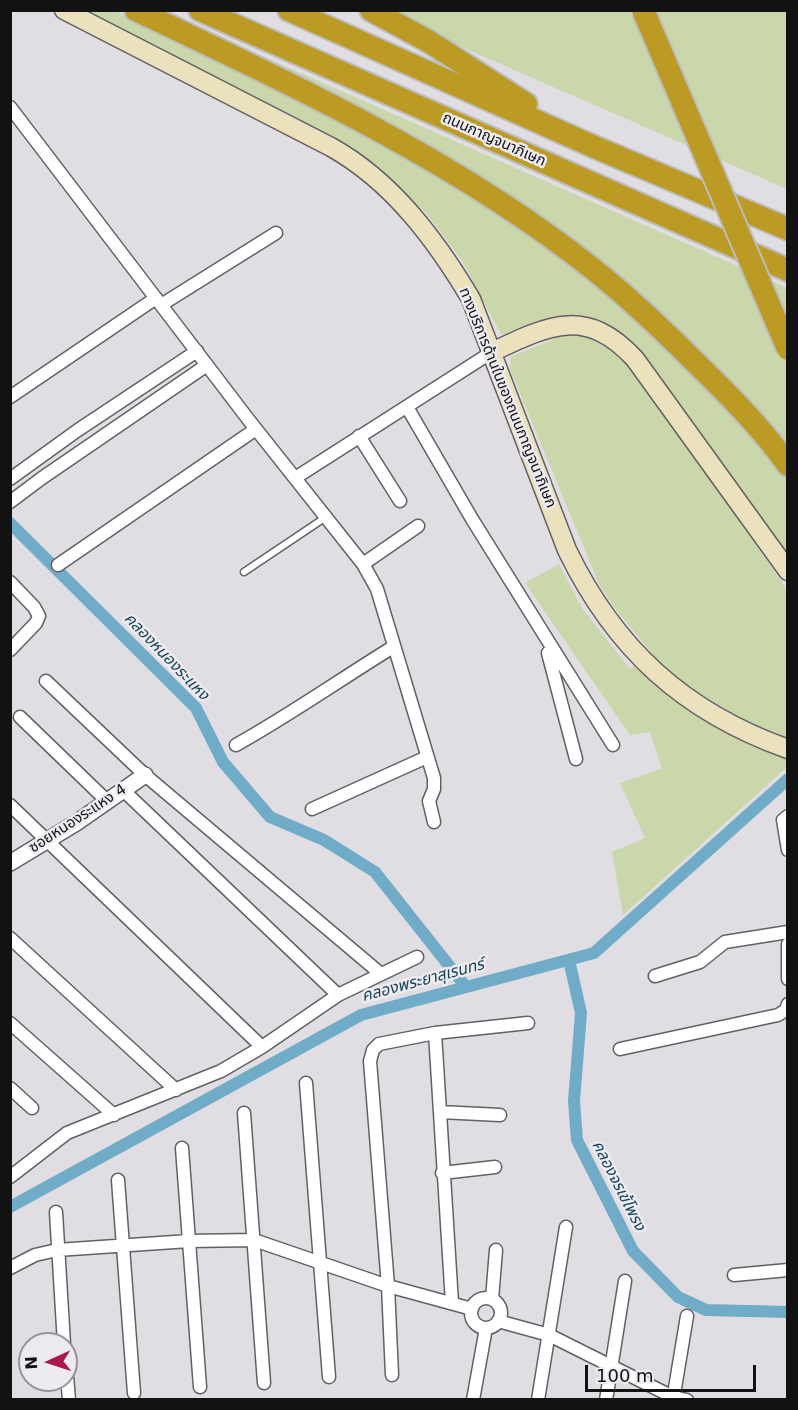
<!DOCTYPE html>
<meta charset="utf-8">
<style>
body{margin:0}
#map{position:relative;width:798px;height:1410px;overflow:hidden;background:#e1dee3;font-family:"DejaVu Sans",sans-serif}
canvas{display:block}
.frame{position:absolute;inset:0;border:12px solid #131213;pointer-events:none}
.north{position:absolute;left:18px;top:1332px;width:60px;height:60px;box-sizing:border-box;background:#eeebf0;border:2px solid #969498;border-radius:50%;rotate:267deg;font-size:16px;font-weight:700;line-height:24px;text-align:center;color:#131213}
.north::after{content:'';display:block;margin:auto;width:21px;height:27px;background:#ab184b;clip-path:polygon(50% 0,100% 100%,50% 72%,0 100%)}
.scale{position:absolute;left:585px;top:1365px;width:171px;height:27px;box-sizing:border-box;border:3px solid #131213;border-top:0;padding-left:8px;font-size:18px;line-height:21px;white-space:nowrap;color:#131213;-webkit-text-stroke:4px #eeebf0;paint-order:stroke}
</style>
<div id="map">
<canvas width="798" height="1410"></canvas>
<div class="frame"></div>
<div class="north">N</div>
<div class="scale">100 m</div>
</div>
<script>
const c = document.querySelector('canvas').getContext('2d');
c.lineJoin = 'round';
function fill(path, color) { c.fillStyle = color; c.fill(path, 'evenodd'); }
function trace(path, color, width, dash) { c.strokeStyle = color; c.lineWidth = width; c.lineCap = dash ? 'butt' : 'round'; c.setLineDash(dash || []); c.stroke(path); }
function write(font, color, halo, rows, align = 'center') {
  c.font = font + ' "DejaVu Sans","Noto Sans Thai",sans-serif'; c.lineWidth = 5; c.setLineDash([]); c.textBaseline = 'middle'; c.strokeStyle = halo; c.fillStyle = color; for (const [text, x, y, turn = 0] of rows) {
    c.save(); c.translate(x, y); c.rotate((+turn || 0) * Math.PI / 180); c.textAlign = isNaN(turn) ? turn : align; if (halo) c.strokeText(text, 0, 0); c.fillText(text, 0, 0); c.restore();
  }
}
const green = new Path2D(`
 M 84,11 L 116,11 L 266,81 L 219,37 L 787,288 L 787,560 L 647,361 L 612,327 L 592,318 L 579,318 L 509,337 L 501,334 L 461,259 L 426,213 L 358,153 L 285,112 Z
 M 386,11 L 787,11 L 787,189 L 402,21 Z
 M 574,334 L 597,335 L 620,350 L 787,590 L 787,767 L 623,915 L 612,852 L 645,838 L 620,783 L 662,769 L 650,732 L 630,735 L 525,583 L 559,564 L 582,608 L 630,669 L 650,651 L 616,610 L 599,584 L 510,369 L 511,356 C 533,350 551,337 574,334 Z`);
const canal = new Path2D(`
 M 10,523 L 196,708 L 223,762 L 270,817 L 324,840 L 375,872 L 466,987
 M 569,960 L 581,1013 L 574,1101 L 577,1140 L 633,1251 L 678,1297 L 706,1310 L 788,1312
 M 10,1207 L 361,1015 L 594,953 L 788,779`);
const service = new Path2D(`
 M 244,572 L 326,517`);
const minor = new Path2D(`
 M 10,107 L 248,419 L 363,564 L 377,589 L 434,778 L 434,789 L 429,801 L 434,822
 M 161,305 L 276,233
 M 10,397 L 156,298
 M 407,407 L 472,519 L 613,745
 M 359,436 L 400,501
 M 295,478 L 492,352
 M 10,479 L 78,430 L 197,351
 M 10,502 L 42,478 L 207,365
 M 363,564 L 418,526
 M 58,565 L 256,429
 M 10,582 L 34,607 L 39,616 L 36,623 L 10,650
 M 552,649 L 548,653 L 576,759
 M 46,681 L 145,775 L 381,974
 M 20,717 L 107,801
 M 236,745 C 290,715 341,679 393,647
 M 123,790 L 338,995
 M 10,805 L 262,1047
 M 312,809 L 427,757
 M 788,816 L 783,820 L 788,850
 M 10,938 L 176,1090
 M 788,944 L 788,979
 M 655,976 L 700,962 L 725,942 L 788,932
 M 10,1023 L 114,1115
 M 435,1033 L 452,1303
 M 620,1049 L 778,1015 L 786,1010 L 788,1004
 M 306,1083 L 329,1377
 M 10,1088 L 32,1108
 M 440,1112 L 500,1115
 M 244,1113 L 264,1383
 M 182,1148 L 200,1387
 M 442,1173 L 495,1167
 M 10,1177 L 67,1133 L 221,1071 L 262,1047 L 338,995 L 417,957
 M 118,1180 L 134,1393
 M 56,1212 L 64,1344
 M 10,1268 L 35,1255 L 57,1250 L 189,1241 L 254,1240 L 388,1286 L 472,1309
 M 734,1275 L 788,1270
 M471 1313a15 15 0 1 1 30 0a15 15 0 1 1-30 0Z
 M 492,1299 L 496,1250
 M 498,1321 L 549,1335 L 673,1397 L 687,1400
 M 66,1364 L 69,1400
 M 392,1375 L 388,1286 L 370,1061 L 373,1050 L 379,1044 L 435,1033 L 528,1023
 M 473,1400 L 486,1328
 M 538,1400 L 566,1227
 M 606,1400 L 625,1281
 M 673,1400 L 687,1316`);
const tertiary = new Path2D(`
 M 10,863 L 76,823 L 145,775`);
const secondary = new Path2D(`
 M 64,10 L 331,147 C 392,181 436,240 471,299 L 567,550 C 615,649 684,712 788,749
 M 492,352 C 549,325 586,306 635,359 L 788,571`);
const motorway = new Path2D(`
 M 136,10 C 293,85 456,160 593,269 C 628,297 662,329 694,361 C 727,393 761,427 788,465
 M 200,10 L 788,270
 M 289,10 L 590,145 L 788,229
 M 371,10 L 428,41 L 526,104`);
const motorwayBridge = new Path2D(`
 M 643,10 L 788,349`);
const streetNames = [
 ["ถนนกาญจนาภิเษก",494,140,24],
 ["ทางบริการด้านในของถนนกาญจนาภิเษก",507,398,68],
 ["ซอยหนองระแหง 4",78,819,-33]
];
const waterNames = [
 ["คลองหนองระแหง",166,657,46],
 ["คลองพระยาสุเรนทร์",423,981,-15],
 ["คลองจรเข้โพรง",618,1186,63]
];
fill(green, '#cad7ab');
trace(canal, '#70abc7', 12);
trace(service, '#626064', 9);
trace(minor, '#626064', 15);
trace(tertiary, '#626064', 18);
trace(secondary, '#626064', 21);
trace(motorway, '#bdbdbd', 26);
trace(service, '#fff', 6);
trace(minor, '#fff', 12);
trace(tertiary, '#fff', 15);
trace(secondary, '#ebe1bd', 18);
trace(motorway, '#bb9b23', 22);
trace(motorwayBridge, '#bdbdbd', 26, []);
trace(motorwayBridge, '#bb9b23', 22);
write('15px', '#131213', '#eeebf0', streetNames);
write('italic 16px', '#15455a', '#eeebf0', waterNames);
</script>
